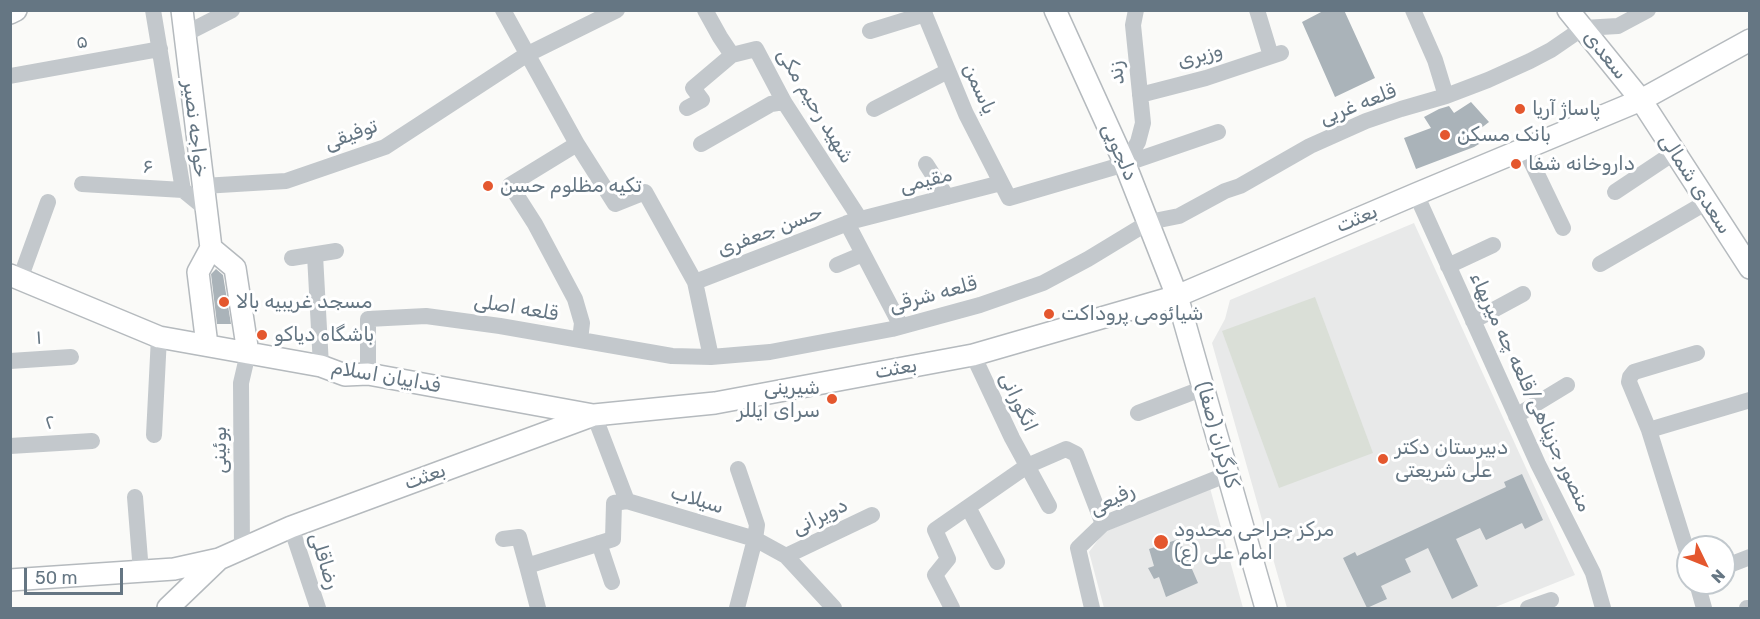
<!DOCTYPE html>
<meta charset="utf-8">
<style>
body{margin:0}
#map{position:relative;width:1760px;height:619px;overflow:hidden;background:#fafaf8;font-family:Rubik,sans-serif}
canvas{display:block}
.frame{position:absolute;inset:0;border:12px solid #657683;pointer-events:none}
.north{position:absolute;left:1676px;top:535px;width:60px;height:60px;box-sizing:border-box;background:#fff;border:2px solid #c1c8cd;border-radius:50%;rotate:133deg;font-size:16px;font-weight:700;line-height:24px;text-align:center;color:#657683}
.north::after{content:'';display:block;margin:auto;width:21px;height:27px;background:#e4572e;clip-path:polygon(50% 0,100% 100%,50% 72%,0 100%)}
.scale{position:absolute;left:24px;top:568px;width:99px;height:27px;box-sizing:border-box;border:3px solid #657683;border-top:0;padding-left:8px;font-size:18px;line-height:21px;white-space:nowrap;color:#657683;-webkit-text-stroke:4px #fff;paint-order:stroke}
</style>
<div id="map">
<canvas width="1760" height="619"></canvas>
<div class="frame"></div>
<div class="north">N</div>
<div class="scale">50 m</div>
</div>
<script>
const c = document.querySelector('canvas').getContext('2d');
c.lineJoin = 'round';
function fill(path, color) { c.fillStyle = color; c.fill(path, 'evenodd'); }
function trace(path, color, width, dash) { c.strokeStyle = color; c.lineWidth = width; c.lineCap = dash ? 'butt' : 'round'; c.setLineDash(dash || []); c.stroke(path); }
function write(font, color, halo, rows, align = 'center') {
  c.font = font + ' Rubik,"Noto Naskh Arabic",sans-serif'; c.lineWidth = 6; c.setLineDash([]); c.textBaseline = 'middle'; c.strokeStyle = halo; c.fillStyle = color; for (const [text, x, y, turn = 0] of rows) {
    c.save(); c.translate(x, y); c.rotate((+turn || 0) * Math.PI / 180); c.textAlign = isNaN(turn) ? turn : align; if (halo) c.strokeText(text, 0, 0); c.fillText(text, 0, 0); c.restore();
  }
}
const built = new Path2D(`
 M 1414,223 L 1575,575 L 1493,608 L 1287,608 L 1212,343 L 1225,319 L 1230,300 Z
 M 1210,488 L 1243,608 L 1104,608 L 1089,552 L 1104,532 Z`);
const green = new Path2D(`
 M 1315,297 L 1373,453 L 1279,488 L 1222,331 Z`);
const building = new Path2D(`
 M 1325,10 L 1344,10 L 1375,78 L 1335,97 L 1302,22 Z
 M 1471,102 L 1489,122 L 1476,132 L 1484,141 L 1474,147 L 1416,169 L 1404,138 L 1431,128 L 1424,117 L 1439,109 L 1449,106 L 1454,113 Z
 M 216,269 L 223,275 L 231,324 L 217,324 L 211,274 Z
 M 1522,474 L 1543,520 L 1525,529 L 1522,523 L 1486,540 L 1480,528 L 1456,539 L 1478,586 L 1452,599 L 1428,548 L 1405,559 L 1411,572 L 1381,586 L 1387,599 L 1367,608 L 1343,558 L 1355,552 L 1357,556 L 1506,487 L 1504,482 Z
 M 1179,539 L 1198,583 L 1166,597 L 1159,577 L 1154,579 L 1148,568 L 1154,566 L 1149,549 Z`);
const minor = new Path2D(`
 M 153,10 L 183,190
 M 503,10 L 577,144 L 615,204 L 645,192 L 695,282 L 711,357
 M 705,10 L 720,37 L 732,55
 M 923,10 L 966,114 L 1009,198 L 1125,164 L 1218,132
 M 1257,10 L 1271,56
 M 1413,10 L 1435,60 L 1446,96
 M 870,31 L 925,14
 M 183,35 L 232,10
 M 10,76 L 160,49
 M 1140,95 L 1206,78 L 1281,53
 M 687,108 L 702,100 L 693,88 L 732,55 L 756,49 L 784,102 L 860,219
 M 874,109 L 948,71
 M 577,144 L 510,185 L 535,224 L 575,299 L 582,323 L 580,340
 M 701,144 L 771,104 L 784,102
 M 1525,149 L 1563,228
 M 926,164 L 947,197
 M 1125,164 L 1138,142 L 1143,123 L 1133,25 L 1136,10
 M 82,184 L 183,190 L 205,208
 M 203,186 L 286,181 L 385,147 L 526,55 L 617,10
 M 1615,192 L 1675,152
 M 1416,194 L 1538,464 L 1593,573 L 1603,608
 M 847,223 L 901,326
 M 315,255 L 321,366
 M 292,258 L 336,251
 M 1600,264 L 1707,202
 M 837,265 L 863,254
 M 1448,266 L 1493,245
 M 20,279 L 48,202
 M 695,282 L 853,221 L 1001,183
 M 1473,321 L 1523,294
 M 973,355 L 1012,438 L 1049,506
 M 10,361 L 71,357
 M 368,374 L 368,319 L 426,316 L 500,326 L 672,356 L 711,357 L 770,352 L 892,329 L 980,305 L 1043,283 L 1088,259 L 1149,222 L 1179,216 L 1225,191 L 1240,186 L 1310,146 L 1366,121 L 1401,109 L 1446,96 L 1488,80 L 1530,61 L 1551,50 L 1583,28 L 1618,26 L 1648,10
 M 1138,413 L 1204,388
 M 594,415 L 627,501
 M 1516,416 L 1567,385
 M 1649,430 L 1750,400
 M 154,435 L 159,337
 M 10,446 L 92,441
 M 135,497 L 141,572
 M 968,507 L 997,562
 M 291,527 L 318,608
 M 503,539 L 519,537 L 527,566
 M 599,543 L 612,582
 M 242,549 L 241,383 L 248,353
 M 1688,555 L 1649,430 L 1629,382 L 1630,377 L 1634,372 L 1697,353
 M 786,556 L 872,515
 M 1724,567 L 1750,557
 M 1697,583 L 1704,608
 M 538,608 L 527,566 L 613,539 L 614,503 L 627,501 L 755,539 L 786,556 L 834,608
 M 737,608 L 755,539 L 757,525 L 738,469
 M 952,608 L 935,575 L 948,559 L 935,530 L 1027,466 L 1066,449 L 1076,454 L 1103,524
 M 1092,608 L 1078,548 L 1103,524 L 1228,474
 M 1528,608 L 1551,600
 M 1747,608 L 1750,608`);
const major = new Path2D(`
 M 182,10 L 211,248
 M 1055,10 L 1125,164 L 1177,296 L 1266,608
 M 1568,10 L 1641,100 L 1750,268
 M 10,13 L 16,10
 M 211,248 L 235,268 L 248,353
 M 10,275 L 159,337 L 321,366 L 345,375 L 368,374 L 593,415
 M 207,345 L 198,272 L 211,248
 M 10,580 L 174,569 L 219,559 L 291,527 L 594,415 L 715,403 L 973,355 L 1177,296 L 1416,194 L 1641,100 L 1750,40
 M 168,608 L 219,559`);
const markers = [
 [1520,109,6,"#e4572e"],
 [1445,135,6,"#e4572e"],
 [1516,164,6,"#e4572e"],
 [488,186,6,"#e4572e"],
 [224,302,6,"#e4572e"],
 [1049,314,6,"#e4572e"],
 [262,335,6,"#e4572e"],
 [832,399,6,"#e4572e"],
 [1383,459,6,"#e4572e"],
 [1161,542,8,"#e4572e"]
];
const streetNames = [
 ["۵",82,42,-10],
 ["سعدی",1605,55,51],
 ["وزیری",1200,56,-16],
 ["زند",1117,73,-96],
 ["یاسمن",979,89,66],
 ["قلعه غربی",1358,105,-21],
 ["شهید رحیم مکی",815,106,59],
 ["خواجه نصیر",195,129,83],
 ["توفیقی",351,135,-21],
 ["دلجویی",1119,152,66],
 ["۶",148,167,4],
 ["مقیمی",926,181,-14],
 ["سعدی شمالی",1695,184,57],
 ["بعثت",1357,219,-23],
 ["حسن جعفری",770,231,-21],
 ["قلعه شرقی",933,295,-15],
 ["قلعه اصلی",516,308,9],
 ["۱",39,338,-4],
 ["بعثت",896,369,-10],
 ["فداییان اسلام",386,377,10],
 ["منصور جزپناهی/قلعه چه میربهاء",1530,392,65],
 ["انگورانی",1018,402,65],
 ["۲",50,423,-4],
 ["کارگران (صفا)",1217,435,74],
 ["بوئینی",220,450,-90],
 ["بعثت",425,477,-20],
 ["سیلاب",697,500,17],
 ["رفیعی",1112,500,-27],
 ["دویرانی",820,517,-26],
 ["رضاقلی",324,561,72]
];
const poiNames = [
 ["پاساژ آریا",1532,109],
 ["بانک مسکن",1457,135],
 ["داروخانه شفا",1528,164],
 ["تکیه مظلوم حسن",500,186],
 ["مسجد غریبیه بالا",236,302],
 ["شیائومی پروداکت",1061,314],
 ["باشگاه دیاکو",274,335],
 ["شیرینی",820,388,"right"],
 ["سرای ایللر",820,411,"right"],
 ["دبیرستان دکتر",1395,448],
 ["علی شریعتی",1395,471],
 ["مرکز جراحی محدود",1174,530],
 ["امام علی (ع)",1174,553]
];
fill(built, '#e8e9e9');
fill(green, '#dadfd7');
fill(building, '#aab3b9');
trace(major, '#b5babe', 24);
trace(minor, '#c3c8cc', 16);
trace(major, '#fff', 21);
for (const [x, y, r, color] of markers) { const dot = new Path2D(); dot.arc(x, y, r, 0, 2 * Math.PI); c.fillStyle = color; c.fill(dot); trace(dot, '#fff', 2); }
write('20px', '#657683', '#fff', streetNames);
write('20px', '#657683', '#fff', poiNames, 'left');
</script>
